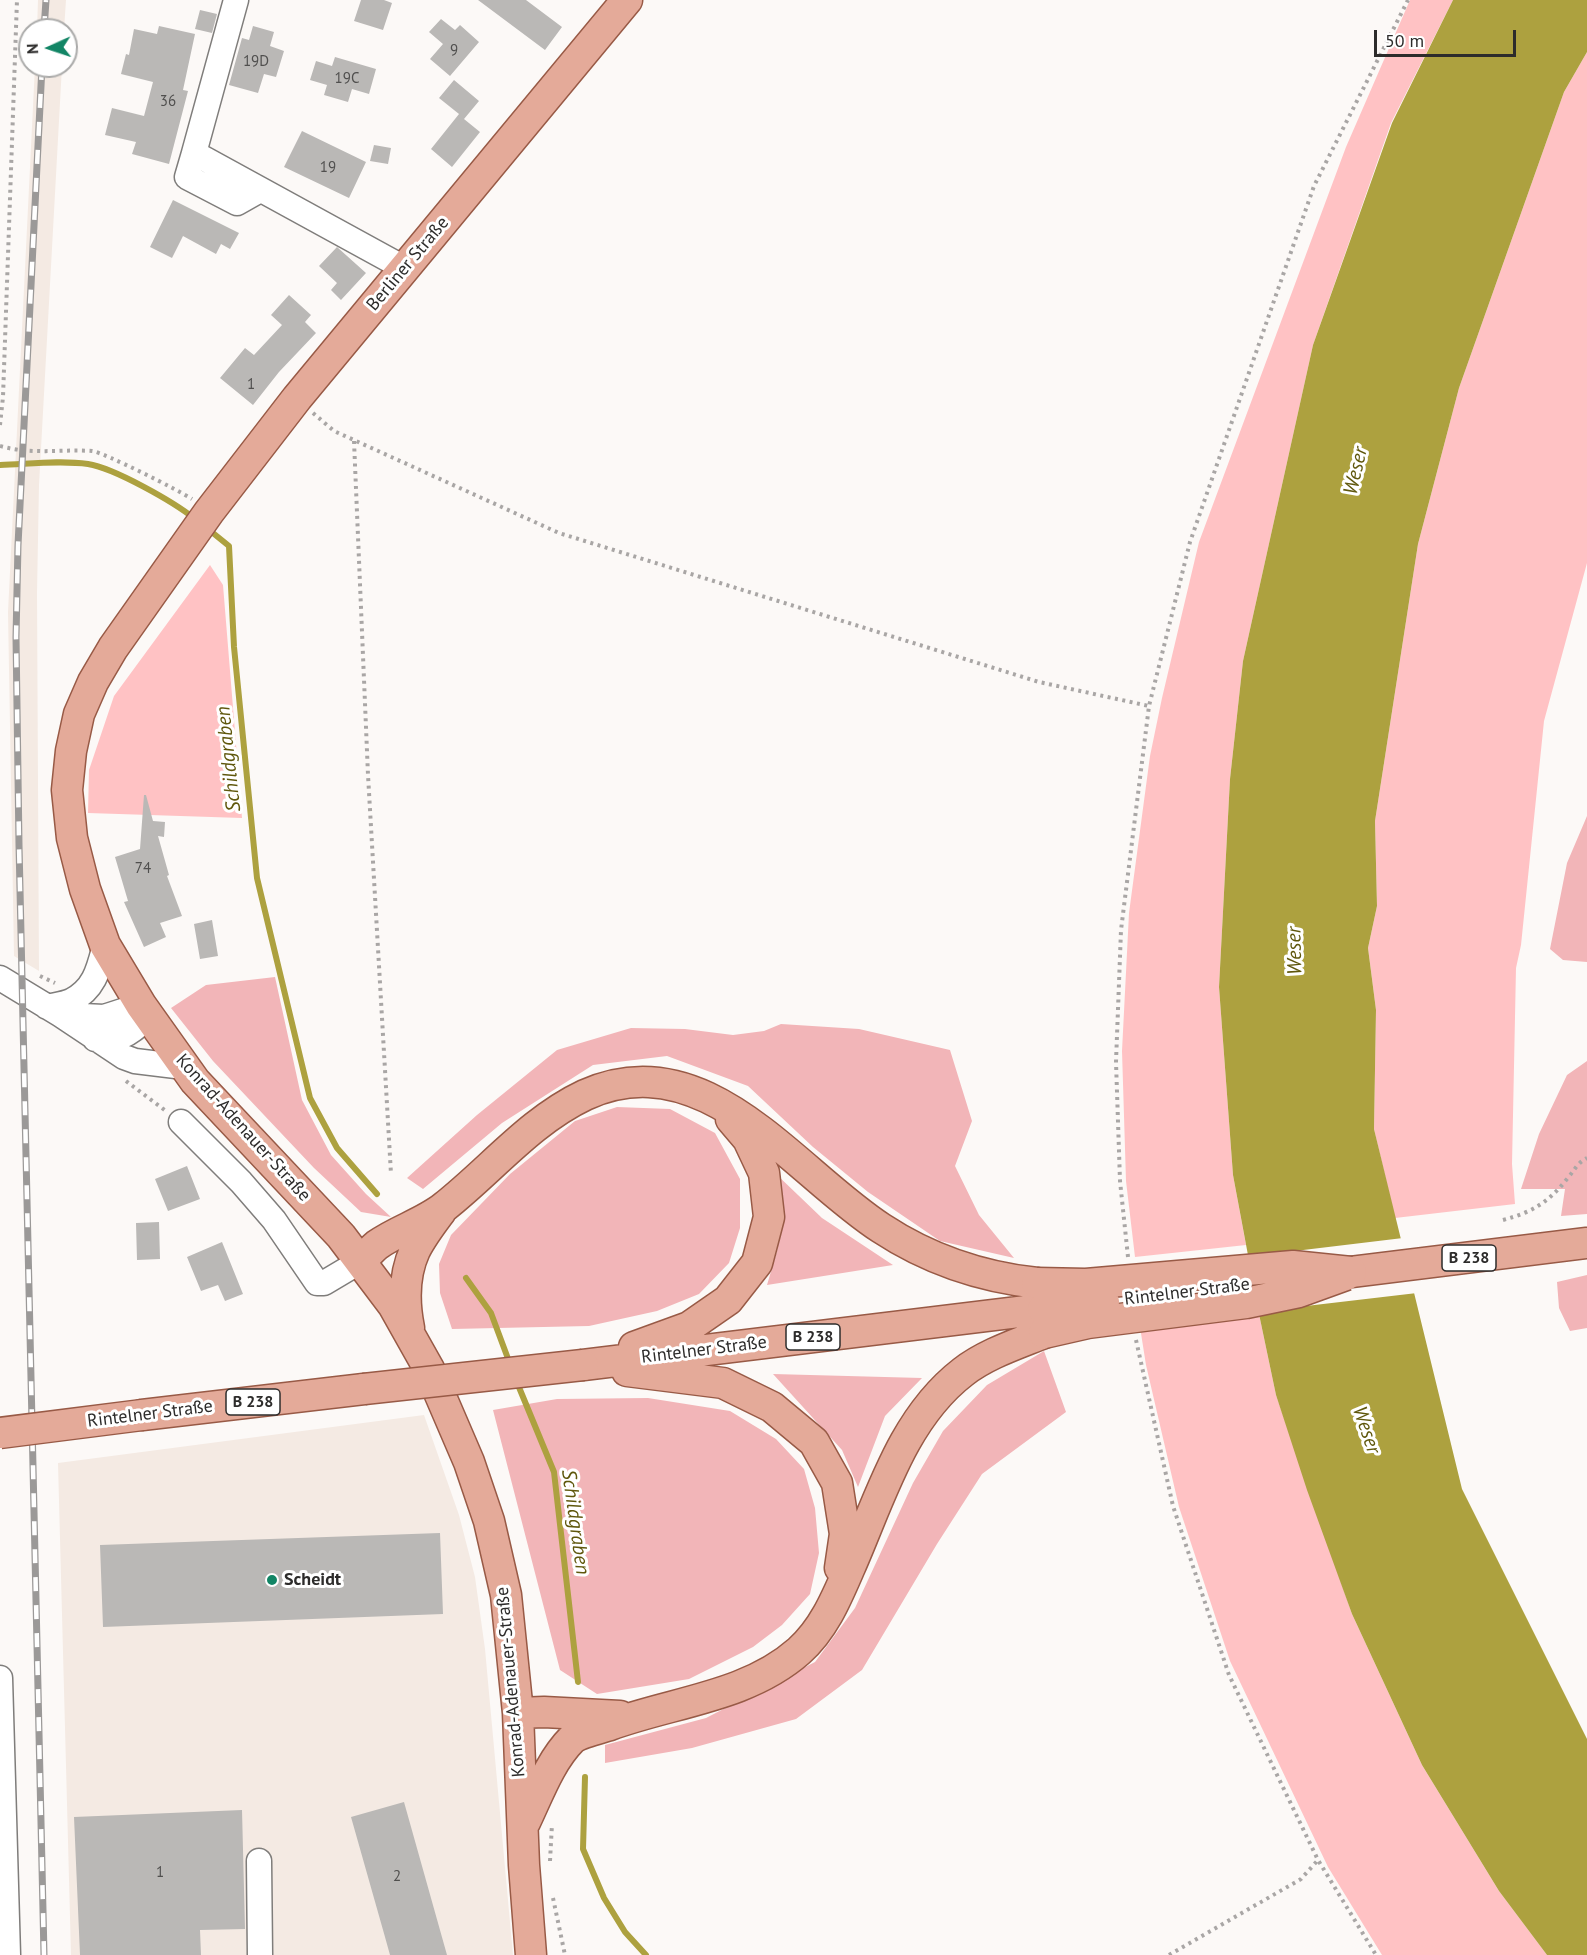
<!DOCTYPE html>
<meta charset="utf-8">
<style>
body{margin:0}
#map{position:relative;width:1587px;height:1955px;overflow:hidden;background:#fcf9f7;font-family:"PT Sans",sans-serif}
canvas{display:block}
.north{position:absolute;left:18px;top:18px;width:60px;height:60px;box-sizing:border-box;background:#fff;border:2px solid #ababaa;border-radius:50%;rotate:267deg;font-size:16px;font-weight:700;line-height:24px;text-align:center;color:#2d2c2b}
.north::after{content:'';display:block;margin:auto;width:21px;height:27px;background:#128565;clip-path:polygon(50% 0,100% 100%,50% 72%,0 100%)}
.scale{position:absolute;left:1374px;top:30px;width:142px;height:27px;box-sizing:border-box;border:3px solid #2d2c2b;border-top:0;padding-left:8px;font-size:18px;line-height:21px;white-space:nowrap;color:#2d2c2b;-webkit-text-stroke:4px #fff;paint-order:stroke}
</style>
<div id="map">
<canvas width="1587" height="1955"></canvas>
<div class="north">N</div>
<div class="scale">50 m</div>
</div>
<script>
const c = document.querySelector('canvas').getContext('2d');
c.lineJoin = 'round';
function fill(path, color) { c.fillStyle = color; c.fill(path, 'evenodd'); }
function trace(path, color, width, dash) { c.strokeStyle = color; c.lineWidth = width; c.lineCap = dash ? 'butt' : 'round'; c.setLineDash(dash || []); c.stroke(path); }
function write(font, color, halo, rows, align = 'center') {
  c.font = font + ' "PT Sans",sans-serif'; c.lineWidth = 6; c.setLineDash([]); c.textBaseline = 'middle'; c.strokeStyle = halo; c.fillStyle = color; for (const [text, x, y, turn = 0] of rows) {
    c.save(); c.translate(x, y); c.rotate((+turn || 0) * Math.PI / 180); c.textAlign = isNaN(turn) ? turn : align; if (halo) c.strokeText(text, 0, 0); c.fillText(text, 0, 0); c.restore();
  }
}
const built = new Path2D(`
 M 38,0 L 66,0 L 64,30 L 37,30 Z
 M 35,66 L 62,66 L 39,485 L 37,593 L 39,971 L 14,956 L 8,612 Z
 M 424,1415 L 459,1515 L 475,1577 L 485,1649 L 513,1955 L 71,1955 L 58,1463 Z`);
const green = new Path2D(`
 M 1410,0 L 1453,0 L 1391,123 L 1313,345 L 1243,661 L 1230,779 L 1219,987 L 1233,1175 L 1246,1245 L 1135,1257 L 1126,1181 L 1122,1051 L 1129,913 L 1150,756 L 1162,698 L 1199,542 L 1346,147 Z
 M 1587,52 L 1587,563 L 1544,721 L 1521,945 L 1516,968 L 1512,1164 L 1515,1204 L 1395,1218 L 1374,1129 L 1376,1010 L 1368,948 L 1377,906 L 1375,821 L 1418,544 L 1459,388 L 1564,92 Z
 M 210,565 L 223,585 L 242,818 L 88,813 L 89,770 L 114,696 Z
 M 1259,1314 L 1276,1395 L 1352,1614 L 1422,1765 L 1499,1891 L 1547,1955 L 1382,1955 L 1328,1867 L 1230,1661 L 1179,1507 L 1146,1365 L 1140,1327 Z`);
const forest = new Path2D(`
 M 1587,816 L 1587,962 L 1563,960 L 1550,949 L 1567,863 Z
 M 275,977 L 302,1100 L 331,1155 L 366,1194 L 391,1217 L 361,1212 L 314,1168 L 213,1061 L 171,1008 L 206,985 Z
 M 781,1024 L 859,1029 L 950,1050 L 972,1121 L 955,1166 L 979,1215 L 1014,1258 L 940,1241 L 868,1192 L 813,1147 L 748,1086 L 667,1056 L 593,1065 L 502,1123 L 423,1189 L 407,1178 L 477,1115 L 557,1050 L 631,1028 L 685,1029 L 733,1035 L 764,1031 Z
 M 1587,1061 L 1587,1214 L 1561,1216 L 1565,1189 L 1521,1189 L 1539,1134 L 1567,1075 Z
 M 617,1107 L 670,1109 L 715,1133 L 740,1179 L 740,1228 L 729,1263 L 699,1294 L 657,1311 L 589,1326 L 452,1329 L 440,1293 L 439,1264 L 451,1235 L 510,1174 L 575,1121 Z
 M 774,1172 L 822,1218 L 893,1265 L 767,1285 L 777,1251 L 784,1211 Z
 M 1587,1275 L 1587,1328 L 1570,1331 L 1559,1308 L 1557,1282 Z
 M 1044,1351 L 1066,1412 L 982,1474 L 937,1544 L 862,1670 L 796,1719 L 692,1748 L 605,1763 L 605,1745 L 706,1718 L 815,1662 L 855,1608 L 913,1483 L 943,1431 L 987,1385 Z
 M 773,1374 L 922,1378 L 885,1416 L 858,1487 L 842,1450 Z
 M 648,1398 L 730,1411 L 776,1439 L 804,1469 L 815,1508 L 819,1553 L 810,1594 L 782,1625 L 753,1647 L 689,1679 L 597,1694 L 560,1670 L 493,1410 L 557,1399 Z`);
const water = new Path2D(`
 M 1453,0 L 1587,0 L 1587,52 L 1564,92 L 1459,388 L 1418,544 L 1375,821 L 1377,906 L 1368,948 L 1376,1010 L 1374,1129 L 1462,1489 L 1587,1739 L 1587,1955 L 1547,1955 L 1499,1891 L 1422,1765 L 1352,1614 L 1307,1490 L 1276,1395 L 1259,1314 L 1233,1175 L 1219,987 L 1230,779 L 1243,661 L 1313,345 L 1392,123 Z`);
const pier = new Path2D(`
 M 1403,1238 L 1417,1293 L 1255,1312 L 1245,1257 Z`);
const stream = new Path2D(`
 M 0,465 C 29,464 60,460 88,464 C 114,468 174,502 195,519
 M 208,529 L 229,546 L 234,647 L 257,878 L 310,1098 L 337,1148 L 377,1194
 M 466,1278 L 491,1313 L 510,1364
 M 516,1380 L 554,1472 L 578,1682
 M 585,1777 L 583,1849 L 604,1898 L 625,1932 L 646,1955`);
const building = new Path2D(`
 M 361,0 L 384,0 L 392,3 L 383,30 L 354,21 Z
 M 478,0 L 526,0 L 562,27 L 545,50 Z
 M 200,10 L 217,14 L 212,33 L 195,29 Z
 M 441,19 L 455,30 L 460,25 L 479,42 L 450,76 L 430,59 L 443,44 L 429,32 Z
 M 159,26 L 195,34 L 183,90 L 188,91 L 169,164 L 132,154 L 136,142 L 105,135 L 112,108 L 144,116 L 153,82 L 121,74 L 126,54 L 129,55 L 134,29 L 157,34 Z
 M 253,26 L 274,32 L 270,46 L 284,51 L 276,77 L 264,74 L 258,93 L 229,85 L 242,38 L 249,40 Z
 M 335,57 L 376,69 L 369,94 L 352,89 L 348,102 L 324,95 L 327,85 L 310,80 L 316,61 L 332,66 Z
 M 454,80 L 479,101 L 464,119 L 480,132 L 452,167 L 431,149 L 459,114 L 439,98 Z
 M 302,131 L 366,162 L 349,198 L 284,167 Z
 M 374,145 L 391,148 L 388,164 L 370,161 Z
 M 173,200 L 239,233 L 230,249 L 221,244 L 216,254 L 183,236 L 172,258 L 150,247 Z
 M 337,247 L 366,273 L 341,300 L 331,290 L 337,283 L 319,266 Z
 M 289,295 L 311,315 L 305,322 L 316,333 L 279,372 L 253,405 L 220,378 L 245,348 L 254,355 L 282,325 L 271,315 Z
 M 144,795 L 146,795 L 153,821 L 165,822 L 164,837 L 158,836 L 169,875 L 167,876 L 182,916 L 160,923 L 166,937 L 144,947 L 124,902 L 128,901 L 115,857 L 140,849 Z
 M 212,920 L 218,956 L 200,959 L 194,924 Z
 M 187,1166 L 200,1199 L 168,1211 L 155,1179 Z
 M 159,1222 L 160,1259 L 137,1260 L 136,1223 Z
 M 222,1242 L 243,1294 L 225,1301 L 218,1285 L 201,1291 L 187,1257 Z
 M 440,1533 L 443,1614 L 103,1627 L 100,1545 Z
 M 404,1802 L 447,1955 L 390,1955 L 385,1937 L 351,1817 Z
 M 242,1810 L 245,1929 L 200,1930 L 201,1955 L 80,1955 L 74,1817 Z`);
const path = new Path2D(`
 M 313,413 L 334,431 L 559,533 L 1039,682 L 1149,706
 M 0,425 L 3,397 L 17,0
 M 354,441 L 368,775 L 391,1174
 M 0,446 C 32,455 60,449 92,451 C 103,452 180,491 192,499
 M 40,976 L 55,983
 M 126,1081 L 166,1111
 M 1503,1220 C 1532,1212 1548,1203 1567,1179 C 1574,1171 1578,1162 1587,1158
 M 1128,1257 L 1120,1181 L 1116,1062 L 1121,930 L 1149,706 L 1190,542 L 1314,186 L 1408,0
 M 1136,1340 L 1173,1506 L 1229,1675 L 1318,1860 L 1376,1955
 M 550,1861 L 552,1824
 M 553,1898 L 565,1955
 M 1169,1955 L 1301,1879 L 1318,1860`);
const minor = new Path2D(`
 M 236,0 L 194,153 L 404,268
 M 194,153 L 187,177 L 237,203 L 260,190
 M 0,978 L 61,1015 L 124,1057 L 135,1061 L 184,1067
 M 47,1007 C 55,1005 64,1004 71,1001 C 95,989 99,968 105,945
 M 62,1015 L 104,1017 L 141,1005
 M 95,1039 C 127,1038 126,1036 149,1016
 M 181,1122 L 241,1182 L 274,1220 L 317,1283 L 324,1283 L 361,1261
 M 0,1678 L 8,1955
 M 259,1861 L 260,1955`);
const major = new Path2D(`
 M 361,1261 C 366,1256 371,1250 377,1245 C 398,1230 424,1223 444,1207 C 491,1170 530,1121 585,1095 C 705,1040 793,1171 881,1228 C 928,1259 982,1277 1037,1283
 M 1351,1272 L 1587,1243
 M 409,1328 C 404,1303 404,1274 415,1250 C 422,1236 432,1223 441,1211
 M 634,1347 L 689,1327 L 728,1300 L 757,1263 L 769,1217 L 764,1173 L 748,1139 L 731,1119
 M 583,1365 L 1043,1309
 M 627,1371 L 723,1383 L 772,1407 L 814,1442 L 837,1483 L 845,1534 L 840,1568
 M 142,1415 L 364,1389
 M 518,1713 L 544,1712 L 620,1716
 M 525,1822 C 538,1795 550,1761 572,1739 C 579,1733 601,1728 610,1725 C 672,1702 747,1697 799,1651 C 824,1629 837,1597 850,1567 C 880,1499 902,1419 963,1372 C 986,1354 1017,1344 1044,1333
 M 531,1955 L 524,1865 L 518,1713 L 506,1595 L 489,1521 L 469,1462 L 429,1369 L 393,1305 L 341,1236 L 195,1081 L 141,1005 L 105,945 L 85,889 L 72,838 L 67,790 L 71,751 L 79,714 L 93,682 L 113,648 L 209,512 L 297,398 L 627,0`);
const rail = new Path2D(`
 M 44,30 L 46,0
 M 42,66 L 18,545 L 16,637 L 19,845 L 44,1955`);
const majorBridge = new Path2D(`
 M 1037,1283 L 1086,1284 L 1293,1266 L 1351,1272
 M 1043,1309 L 1104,1302
 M 1044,1333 L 1088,1323 L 1246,1303 L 1299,1292 L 1346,1275
 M 364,1389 L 583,1365
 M 0,1433 L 142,1415`);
const markers = [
 [272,1580,6,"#128565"]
];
const numberNames = [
 ["9",454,51],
 ["19D",256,62],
 ["19C",347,79],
 ["36",168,102],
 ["19",328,168],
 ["1",251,385],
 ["74",143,869],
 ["1",160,1873],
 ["2",397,1877]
];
const shields = [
 [1469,1258,54],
 [813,1337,54],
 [253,1402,54]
];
const shieldNames = [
 ["B 238",1469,1258],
 ["B 238",813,1337],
 ["B 238",253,1402]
];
const streetNames = [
 ["Berliner Straße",408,264,-50],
 ["Konrad-Adenauer-Straße",243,1128,48],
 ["Rintelner Straße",1187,1292,-7],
 ["Rintelner Straße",704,1350,-7],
 ["Rintelner Straße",150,1414,-7],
 ["Konrad-Adenauer-Straße",511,1682,-95]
];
const poiNames = [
 ["Scheidt",284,1580]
];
const waterNames = [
 ["Weser",1356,471,-77],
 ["Schildgraben",229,759,-96],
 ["Weser",1295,951,-91],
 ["Weser",1366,1430,71],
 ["Schildgraben",575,1522,82]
];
fill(built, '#f4eae3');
fill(green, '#ffc2c4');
fill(forest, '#f2b5b8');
fill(water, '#ada13f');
fill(pier, '#fcf9f7');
trace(stream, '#ada13f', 6);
fill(building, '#bab8b6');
trace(minor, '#7f7d7b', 27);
trace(major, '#985a46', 33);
trace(path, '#a9a6a5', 4, [3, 4.5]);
trace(minor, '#fff', 24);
trace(major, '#e4aa99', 30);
trace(rail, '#9b9998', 7);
trace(rail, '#fff', 4.5, [14]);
trace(majorBridge, '#985a46', 33, []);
trace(majorBridge, '#e4aa99', 30);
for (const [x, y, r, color] of markers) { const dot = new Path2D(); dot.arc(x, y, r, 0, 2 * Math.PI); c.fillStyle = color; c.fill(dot); trace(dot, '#fff', 2); }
write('15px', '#504f4e', null, numberNames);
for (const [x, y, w] of shields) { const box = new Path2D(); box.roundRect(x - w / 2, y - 13, w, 26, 4.5); c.fillStyle = '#fff'; c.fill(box); trace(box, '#2d2c2b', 1.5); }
write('bold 16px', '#2d2c2b', null, shieldNames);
write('18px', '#2d2c2b', '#fff', streetNames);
write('bold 18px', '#2d2c2b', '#fff', poiNames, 'left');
write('italic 20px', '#5f570c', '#fff', waterNames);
</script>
